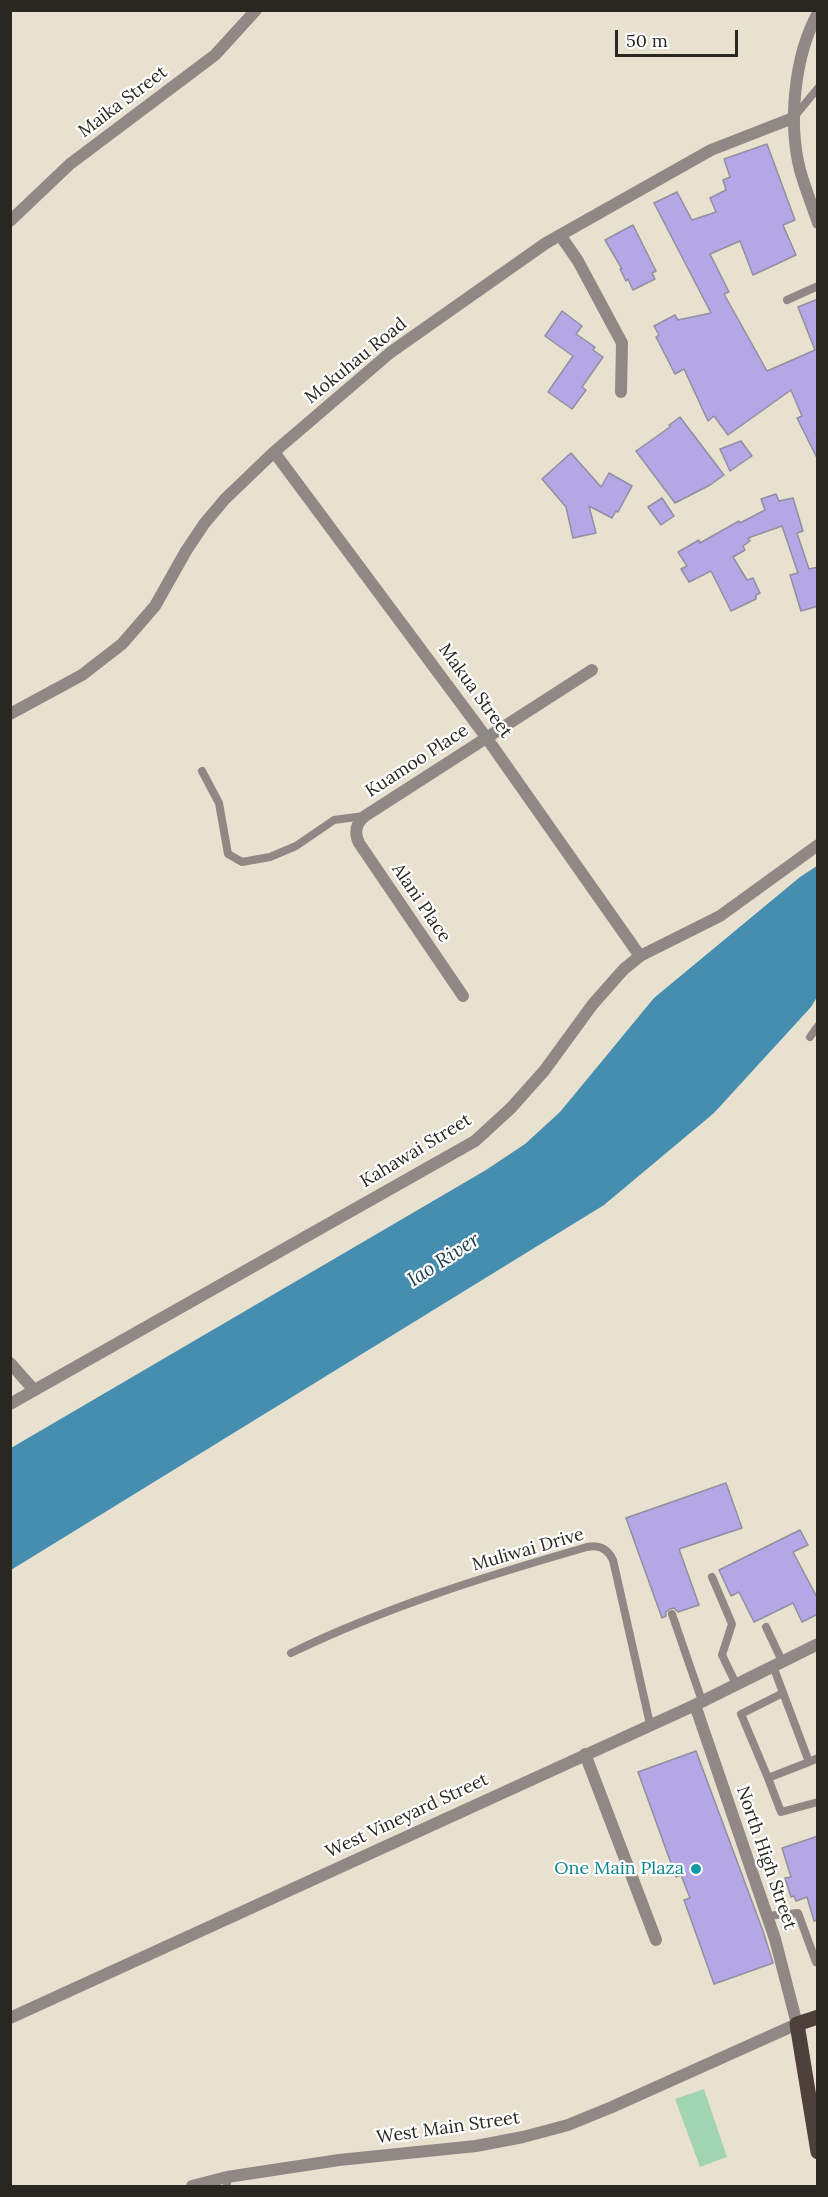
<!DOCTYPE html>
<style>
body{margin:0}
#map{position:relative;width:828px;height:2197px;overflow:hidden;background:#e9e1d0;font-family:Lora,serif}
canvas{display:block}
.frame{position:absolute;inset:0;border:12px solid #292720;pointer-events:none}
.scale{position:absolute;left:615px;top:30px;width:123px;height:27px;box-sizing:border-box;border:3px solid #292720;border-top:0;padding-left:8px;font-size:18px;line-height:21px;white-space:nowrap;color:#292720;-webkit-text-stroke:4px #fff;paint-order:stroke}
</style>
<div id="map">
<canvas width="828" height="2197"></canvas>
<div class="frame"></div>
<div class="scale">50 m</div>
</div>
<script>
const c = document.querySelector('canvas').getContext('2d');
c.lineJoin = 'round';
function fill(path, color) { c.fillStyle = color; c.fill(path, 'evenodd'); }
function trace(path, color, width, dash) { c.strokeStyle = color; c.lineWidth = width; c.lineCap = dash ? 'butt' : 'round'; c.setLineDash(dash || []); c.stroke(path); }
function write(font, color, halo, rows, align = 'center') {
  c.font = font + ' Lora,serif'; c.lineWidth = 4.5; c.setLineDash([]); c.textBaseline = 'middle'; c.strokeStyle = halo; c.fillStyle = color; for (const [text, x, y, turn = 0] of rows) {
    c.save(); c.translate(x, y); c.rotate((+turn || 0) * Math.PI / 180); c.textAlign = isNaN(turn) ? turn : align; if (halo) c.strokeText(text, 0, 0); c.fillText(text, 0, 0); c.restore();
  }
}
const green = new Path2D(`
 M 704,2089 L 727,2157 L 700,2167 L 675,2099 Z`);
const water = new Path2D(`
 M 817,866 L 817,997 L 811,1007 L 714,1113 L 604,1205 L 11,1570 L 11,1448 L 486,1170 L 525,1144 L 560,1112 L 654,998 L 800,877 Z`);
const building = new Path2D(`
 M 767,144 L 795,220 L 783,225 L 796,255 L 753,275 L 740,241 L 710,254 L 729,292 L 724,294 L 767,371 L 815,350 L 798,307 L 818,299 L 818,460 L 797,418 L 802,416 L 791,390 L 728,435 L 714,416 L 708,421 L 684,369 L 675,374 L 656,337 L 659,335 L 654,326 L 675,315 L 678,320 L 711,313 L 654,203 L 677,192 L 692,220 L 716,212 L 710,198 L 726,190 L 723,180 L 730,177 L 724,159 Z
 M 633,225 L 656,271 L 652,273 L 655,279 L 633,290 L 628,279 L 626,281 L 620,269 L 622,269 L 605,240 Z
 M 562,311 L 582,326 L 576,334 L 595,347 L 593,350 L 603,357 L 582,387 L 586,390 L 572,409 L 548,392 L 573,356 L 545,336 Z
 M 680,417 L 724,475 L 710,485 L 675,503 L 636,451 L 670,427 L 669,425 Z
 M 741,441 L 752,456 L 730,471 L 720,449 Z
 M 571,453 L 601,487 L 609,473 L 632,486 L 618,512 L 616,511 L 612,518 L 589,506 L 596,533 L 573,538 L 566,507 L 542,479 Z
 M 776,494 L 779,501 L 793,498 L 803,531 L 797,533 L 809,569 L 818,567 L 818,606 L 801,611 L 790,575 L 798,573 L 782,526 L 748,538 L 750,541 L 743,546 L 745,550 L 733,557 L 747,580 L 753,578 L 760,593 L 756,595 L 756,599 L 731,611 L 711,571 L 689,582 L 681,569 L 687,566 L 678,552 L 699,540 L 700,543 L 739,521 L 740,523 L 765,510 L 761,499 Z
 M 662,498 L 674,516 L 661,525 L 648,507 Z
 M 726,1483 L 742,1528 L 679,1549 L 699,1605 L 678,1612 L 674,1608 L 670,1609 L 666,1612 L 666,1616 L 662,1618 L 626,1518 Z
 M 800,1530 L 808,1545 L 793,1552 L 818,1599 L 818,1614 L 802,1622 L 793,1603 L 754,1622 L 739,1592 L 731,1596 L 719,1570 Z
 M 696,1751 L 763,1931 L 773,1963 L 714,1984 L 684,1900 L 690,1898 L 681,1875 L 676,1877 L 638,1772 Z
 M 818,1836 L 818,1920 L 814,1921 L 807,1897 L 796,1901 L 794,1896 L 791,1897 L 785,1878 L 791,1877 L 782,1848 Z`);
const service = new Path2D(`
 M 794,117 L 818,88
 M 787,300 L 818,286
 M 202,771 L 219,803 L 228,854 L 242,862 L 270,857 L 296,846 L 334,820 L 364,816
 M 810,1037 L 818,1026
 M 712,1577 L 732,1624 L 722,1655 L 736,1684
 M 672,1614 L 702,1701
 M 766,1627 L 782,1661
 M 291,1653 C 386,1607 486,1576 587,1547 C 599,1544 608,1549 613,1560 L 650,1724
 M 773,1666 L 809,1762 L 768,1778 L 741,1714 L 783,1693
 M 809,1762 L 818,1758
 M 768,1778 L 781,1812 L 818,1802
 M 767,1916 L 798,1913 L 816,1962
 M 227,2177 L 227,2186`);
const minor = new Path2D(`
 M 10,221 L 70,164 L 215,55 L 256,10
 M 560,235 L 578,261 L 622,343 L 621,392
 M 274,452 L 486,737 L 640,956
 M 10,714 L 82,675 L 122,644 L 155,606 L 186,551 L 204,524 L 225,499 L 274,452 L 391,352 L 546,243 L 711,150 L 793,118
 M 463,996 L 359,843 C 354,833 356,823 365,816 L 592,670
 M 10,1363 L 34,1390
 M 10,1404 L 475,1141 L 511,1108 L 544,1071 L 593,1004 L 624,969 L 640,956 L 720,916 L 818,845
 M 695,1705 L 775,1939 L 797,2024
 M 585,1754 L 656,1940
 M 10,2018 L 695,1705 L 818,1644`);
const tertiary = new Path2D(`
 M 818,13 C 794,56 788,123 800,170 C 805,188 812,205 818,223
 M 192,2186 L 227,2177 L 339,2160 L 476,2146 L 523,2137 L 568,2125 L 612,2107 L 797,2024`);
const primary = new Path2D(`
 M 818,2017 L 797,2024 L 818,2152`);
const markers = [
 [696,1869,6,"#0f9aa8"]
];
const streetNames = [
 ["Maika Street",123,102,-37],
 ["Mokuhau Road",356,361,-39],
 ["Makua Street",475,691,54],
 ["Kuamoo Place",417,761,-33],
 ["Alani Place",421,903,56],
 ["Kahawai Street",416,1151,-31],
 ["Muliwai Drive",528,1550,-16],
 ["West Vineyard Street",407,1816,-25],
 ["North High Street",766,1858,71],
 ["West Main Street",448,2128,-8]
];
const cultureNames = [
 ["One Main Plaza",684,1869]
];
const waterNames = [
 ["Iao River",444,1260,-33]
];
fill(green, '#a2d4b4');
fill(water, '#458eaf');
fill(building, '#b3a7e5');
trace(building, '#918f9f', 1.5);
trace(service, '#908885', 8);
trace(minor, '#908885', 12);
trace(tertiary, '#908885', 12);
trace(primary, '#4e413b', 15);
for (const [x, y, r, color] of markers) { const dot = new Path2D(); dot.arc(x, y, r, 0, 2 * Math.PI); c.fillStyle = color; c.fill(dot); trace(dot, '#fff', 2); }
write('18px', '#292720', '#fff', streetNames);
write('18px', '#0d838f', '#fff', cultureNames, 'right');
write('italic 20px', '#1b3c4b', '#fff', waterNames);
</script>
